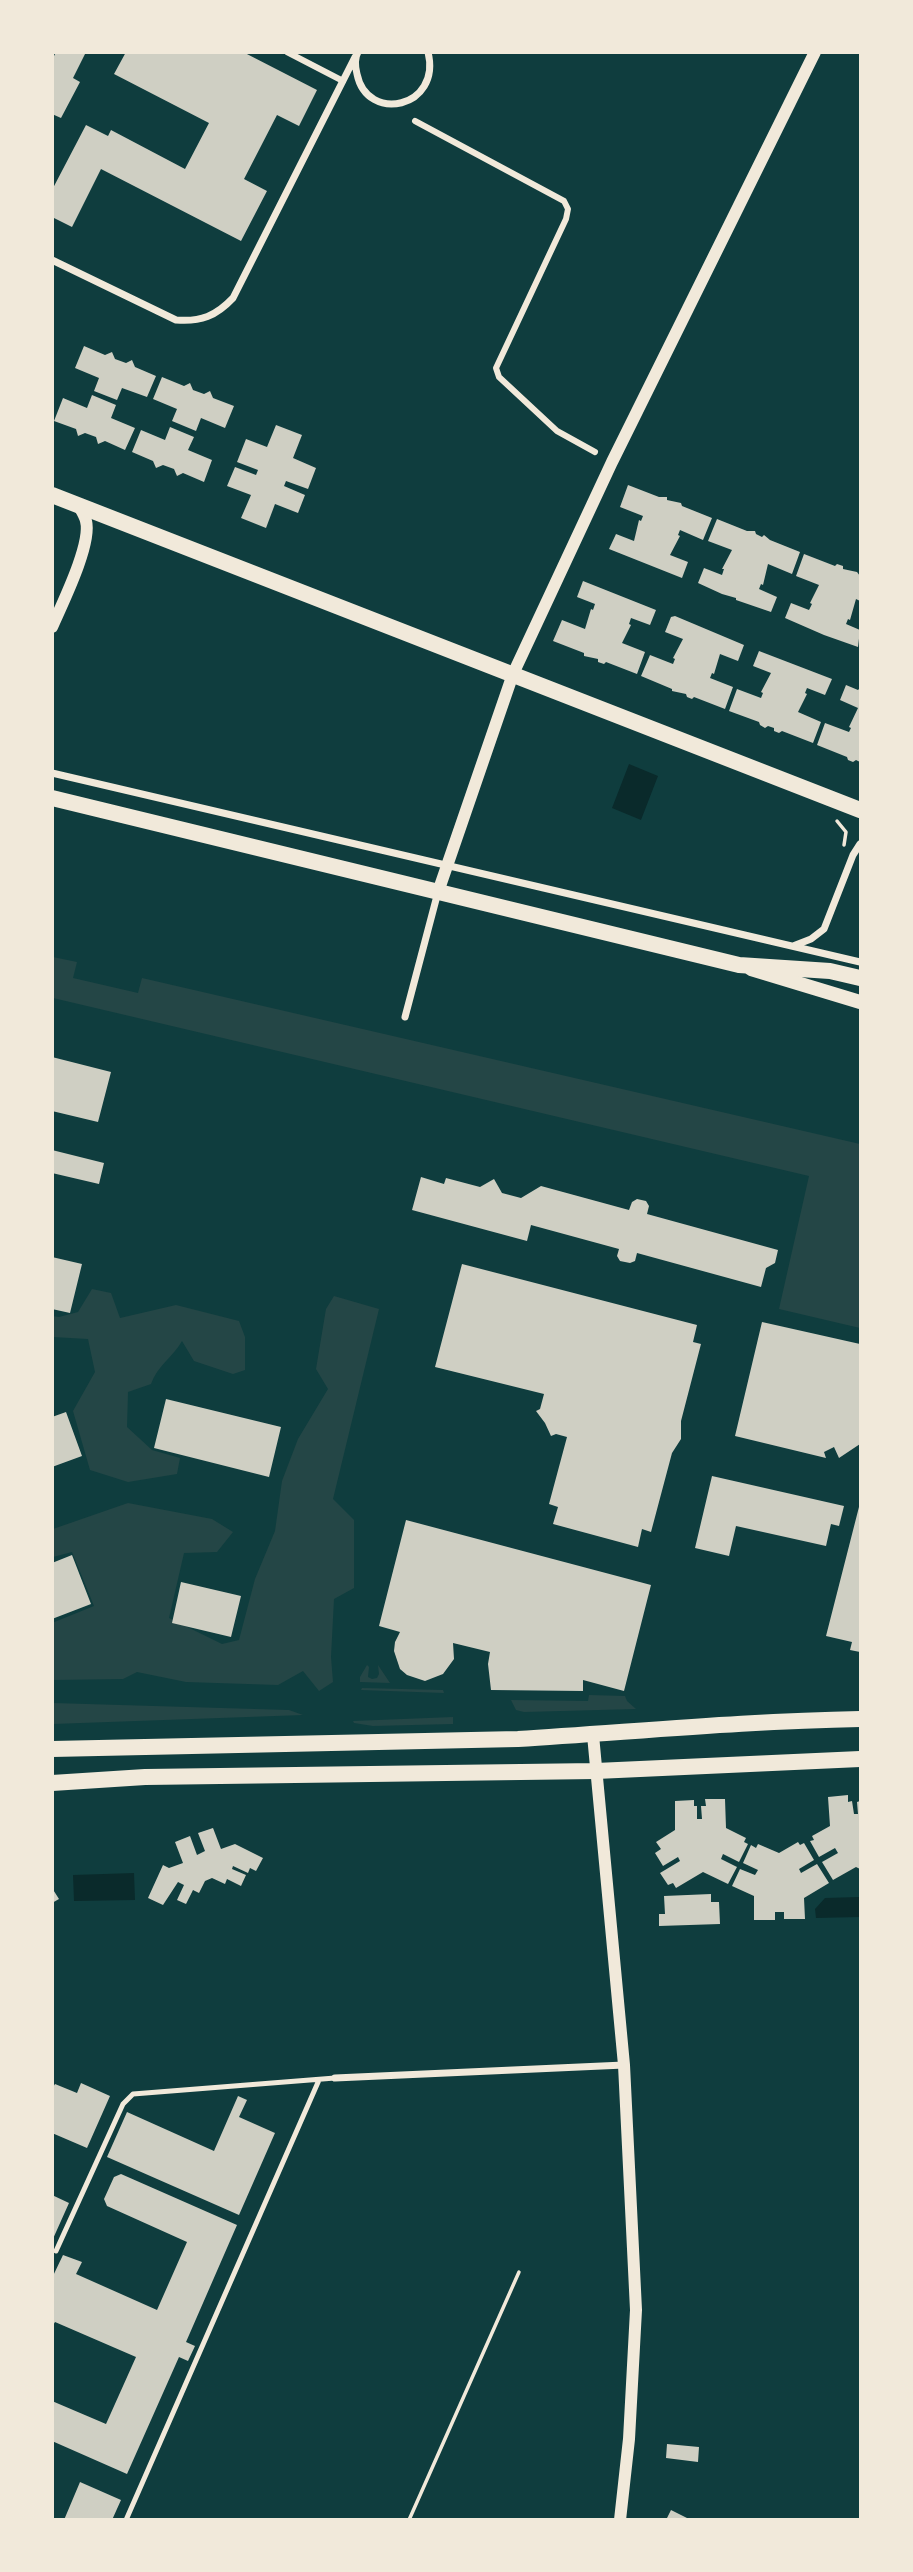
<!DOCTYPE html>
<style>
body{margin:0}
#map{position:relative;width:913px;height:2572px;overflow:hidden;background:#0f3d3e;font-family:Cabin,sans-serif}
canvas{display:block}
.frame{position:absolute;inset:0;border:54px solid #f1e9da;pointer-events:none}
</style>
<div id="map">
<canvas width="913" height="2572"></canvas>
<div class="frame"></div>
</div>
<script>
const c = document.querySelector('canvas').getContext('2d');
c.lineJoin = 'round';
function paint(path, color) { c.fillStyle = color; c.fill(path, 'evenodd'); }
function trace(path, color, width, dash) { c.strokeStyle = color; c.lineWidth = width; c.lineCap = dash ? 'butt' : 'round'; c.setLineDash(dash || []); c.stroke(path); }
paint(new Path2D(`
 M 53,957 L 77,962 L 73,978 L 138,993 L 142,978 L 860,1144 L 860,1328 L 779,1309 L 809,1176 L 53,998 Z
 M 92,1289 L 111,1293 L 120,1318 L 176,1305 L 239,1321 L 245,1337 L 245,1370 L 233,1374 L 194,1361 L 182,1341 C 173,1357 157,1366 151,1384 L 128,1392 L 127,1427 L 152,1450 L 180,1458 L 177,1474 L 128,1482 L 90,1470 L 73,1411 L 95,1372 L 88,1339 L 53,1337 L 52,1316 L 59,1317 L 78,1312 Z
 M 334,1296 L 379,1309 L 333,1499 L 354,1520 L 354,1588 L 334,1599 L 331,1657 L 333,1682 L 319,1691 L 303,1671 L 278,1685 L 186,1682 L 137,1672 L 123,1679 L 53,1680 L 52,1623 L 94,1606 L 72,1552 L 53,1557 L 53,1529 L 128,1503 L 212,1519 L 233,1532 L 217,1552 L 184,1553 L 169,1618 L 222,1644 L 239,1640 L 255,1579 L 275,1531 L 282,1481 L 298,1439 L 328,1389 L 316,1369 L 326,1309 Z
 M 367,1665 L 369,1667 L 368,1677 L 372,1679 L 377,1678 L 379,1674 L 378,1665 L 390,1683 L 360,1682 L 360,1677 Z
 M 362,1688 L 443,1690 L 444,1693 L 361,1690 Z
 M 589,1695 L 625,1696 L 627,1701 L 636,1709 L 524,1712 L 516,1710 L 511,1700 L 588,1701 Z
 M 53,1703 L 289,1710 L 303,1715 L 53,1724 Z
 M 453,1717 L 453,1724 L 373,1726 L 354,1723 L 353,1721 Z`), '#244646');
paint(new Path2D(`
 M 629,764 L 658,776 L 641,820 L 612,808 Z
 M 134,1873 L 135,1900 L 74,1901 L 73,1875 Z
 M 859,1897 L 860,1917 L 816,1918 L 815,1909 L 825,1898 Z`), '#0a2a2b');
paint(new Path2D(`
 M 56,52 L 86,52 L 73,78 L 80,82 L 61,118 L 52,114 L 52,60 Z
 M 126,52 L 243,52 L 317,90 L 299,126 L 277,115 L 244,179 L 267,191 L 241,241 L 101,169 L 72,227 L 52,217 L 52,190 L 86,125 L 108,136 L 111,130 L 185,169 L 209,123 L 114,74 Z
 M 84,346 L 105,355 L 112,352 L 115,359 L 126,363 L 132,360 L 135,367 L 156,376 L 147,397 L 122,388 L 117,400 L 94,391 L 99,378 L 75,368 Z
 M 162,377 L 184,386 L 190,383 L 193,390 L 204,394 L 210,391 L 213,398 L 234,406 L 225,428 L 201,418 L 196,431 L 172,421 L 177,409 L 153,399 Z
 M 92,395 L 116,405 L 111,418 L 135,428 L 125,450 L 105,441 L 98,444 L 96,437 L 85,433 L 78,436 L 76,429 L 54,421 L 63,398 L 87,408 Z
 M 276,425 L 302,435 L 293,458 L 316,468 L 308,489 L 286,481 L 284,486 L 305,495 L 298,513 L 275,504 L 266,528 L 241,518 L 251,495 L 227,486 L 235,467 L 256,475 L 258,470 L 237,462 L 246,439 L 267,447 Z
 M 170,427 L 194,437 L 188,450 L 212,460 L 204,482 L 183,473 L 177,476 L 174,469 L 163,465 L 156,468 L 153,461 L 132,452 L 141,430 L 165,440 Z
 M 628,485 L 659,497 L 667,497 L 667,500 L 681,503 L 682,506 L 712,518 L 703,540 L 680,530 L 678,535 L 680,536 L 670,555 L 688,562 L 682,578 L 609,549 L 616,534 L 634,541 L 639,520 L 641,521 L 643,516 L 620,507 Z
 M 717,519 L 747,531 L 755,531 L 756,534 L 762,537 L 764,535 L 770,540 L 800,552 L 792,574 L 768,564 L 763,585 L 761,584 L 759,589 L 777,597 L 771,612 L 736,600 L 736,598 L 722,594 L 698,583 L 704,568 L 722,575 L 724,569 L 722,569 L 732,550 L 708,541 Z
 M 804,554 L 835,566 L 837,564 L 843,566 L 843,569 L 857,572 L 860,576 L 860,601 L 856,599 L 850,620 L 848,619 L 846,624 L 860,630 L 858,647 L 824,635 L 785,618 L 791,603 L 809,610 L 812,604 L 810,603 L 819,585 L 796,576 Z
 M 583,581 L 656,610 L 650,625 L 631,618 L 629,624 L 631,625 L 622,643 L 645,652 L 637,674 L 606,662 L 604,664 L 598,662 L 598,659 L 584,656 L 584,653 L 553,641 L 562,620 L 585,629 L 591,609 L 593,610 L 595,604 L 577,597 Z
 M 675,616 L 744,645 L 738,661 L 720,654 L 714,674 L 712,673 L 710,678 L 733,687 L 725,709 L 694,697 L 692,699 L 687,697 L 686,694 L 672,691 L 672,689 L 641,676 L 650,655 L 673,664 L 675,659 L 673,658 L 683,639 L 665,632 L 671,617 Z
 M 759,651 L 832,679 L 825,695 L 807,688 L 805,693 L 807,694 L 798,712 L 821,722 L 813,743 L 782,731 L 779,733 L 774,731 L 774,728 L 768,726 L 765,728 L 760,725 L 759,722 L 729,711 L 737,689 L 761,698 L 763,693 L 761,692 L 771,673 L 753,666 Z
 M 846,685 L 858,690 L 860,688 L 860,762 L 856,760 L 853,762 L 848,760 L 847,757 L 817,745 L 825,723 L 849,732 L 851,728 L 849,727 L 858,708 L 840,700 Z
 M 52,1057 L 111,1072 L 98,1122 L 52,1111 Z
 M 52,1150 L 104,1163 L 99,1184 L 52,1173 Z
 M 421,1177 L 444,1184 L 446,1178 L 480,1187 L 494,1179 L 502,1193 L 521,1198 L 541,1186 L 629,1210 L 632,1202 L 637,1199 L 646,1201 L 649,1206 L 647,1214 L 778,1250 L 775,1263 L 766,1268 L 761,1287 L 637,1253 L 635,1261 L 630,1263 L 620,1261 L 617,1256 L 619,1249 L 531,1225 L 527,1241 L 412,1210 Z
 M 52,1257 L 82,1264 L 70,1313 L 52,1309 Z
 M 462,1264 L 697,1325 L 693,1342 L 701,1344 L 681,1421 L 681,1439 L 672,1453 L 651,1532 L 642,1529 L 638,1547 L 553,1524 L 558,1507 L 549,1504 L 567,1437 L 556,1434 L 551,1436 L 545,1423 L 536,1411 L 540,1409 L 544,1394 L 435,1367 Z
 M 762,1322 L 860,1344 L 860,1444 L 839,1458 L 834,1447 L 824,1452 L 826,1458 L 735,1436 Z
 M 166,1399 L 281,1427 L 269,1477 L 154,1448 Z
 M 66,1412 L 82,1456 L 52,1467 L 52,1417 Z
 M 712,1476 L 844,1506 L 839,1526 L 831,1524 L 826,1546 L 736,1526 L 729,1556 L 695,1548 Z
 M 860,1503 L 860,1652 L 850,1650 L 852,1642 L 826,1636 Z
 M 406,1520 L 651,1585 L 624,1691 L 583,1680 L 583,1691 L 491,1690 L 488,1664 L 490,1652 L 453,1643 L 454,1659 L 443,1674 L 425,1681 L 407,1675 L 400,1669 L 394,1651 L 395,1642 L 400,1632 L 379,1626 Z
 M 72,1555 L 91,1604 L 52,1619 L 52,1563 Z
 M 181,1582 L 241,1596 L 231,1637 L 172,1623 Z
 M 848,1795 L 848,1802 L 852,1801 L 854,1814 L 858,1814 L 857,1802 L 860,1801 L 860,1869 L 856,1867 L 833,1880 L 822,1862 L 838,1853 L 835,1848 L 819,1857 L 810,1841 L 814,1840 L 812,1836 L 830,1826 L 828,1797 Z
 M 705,1799 L 725,1799 L 726,1828 L 746,1838 L 744,1842 L 748,1844 L 739,1862 L 723,1854 L 721,1859 L 737,1867 L 728,1884 L 703,1872 L 676,1888 L 673,1883 L 668,1885 L 660,1873 L 680,1861 L 678,1857 L 663,1866 L 655,1853 L 661,1849 L 656,1842 L 675,1830 L 675,1801 L 694,1800 L 694,1806 L 697,1806 L 697,1819 L 702,1819 L 701,1806 L 706,1806 Z
 M 213,1828 L 221,1849 L 235,1844 L 263,1858 L 256,1871 L 250,1868 L 248,1873 L 233,1866 L 232,1869 L 246,1875 L 241,1886 L 227,1879 L 225,1884 L 212,1878 L 205,1881 L 199,1893 L 193,1890 L 186,1904 L 177,1900 L 184,1885 L 178,1882 L 163,1905 L 148,1898 L 163,1865 L 169,1868 L 183,1863 L 175,1842 L 190,1836 L 197,1855 L 205,1851 L 198,1833 Z
 M 798,1842 L 800,1845 L 804,1843 L 814,1860 L 799,1869 L 801,1873 L 817,1864 L 829,1883 L 804,1898 L 805,1919 L 784,1919 L 784,1912 L 775,1912 L 775,1920 L 754,1920 L 754,1896 L 732,1886 L 740,1869 L 755,1875 L 758,1870 L 743,1863 L 751,1845 L 756,1848 L 758,1844 L 779,1853 Z
 M 52,1888 L 59,1899 L 52,1903 Z
 M 711,1894 L 711,1902 L 719,1902 L 720,1924 L 659,1926 L 659,1914 L 665,1914 L 664,1896 Z
 M 81,2083 L 110,2096 L 87,2148 L 52,2133 L 52,2089 L 55,2084 L 77,2093 Z
 M 238,2096 L 247,2100 L 239,2117 L 275,2133 L 239,2215 L 107,2157 L 127,2112 L 214,2151 Z
 M 121,2174 L 237,2225 L 186,2342 L 195,2346 L 188,2361 L 179,2357 L 127,2474 L 52,2441 L 52,2401 L 106,2424 L 136,2357 L 55,2322 L 52,2327 L 52,2278 L 63,2255 L 82,2262 L 76,2274 L 157,2310 L 187,2242 L 107,2206 L 104,2199 L 114,2177 Z
 M 52,2195 L 69,2203 L 52,2241 Z
 M 667,2444 L 699,2447 L 698,2462 L 666,2458 Z
 M 80,2482 L 121,2500 L 112,2520 L 64,2520 Z
 M 671,2510 L 691,2520 L 666,2520 Z`), '#cfcfc3');
trace(new Path2D(`
 M 837,821 L 846,832 L 844,845
 M 409,2520 L 519,2272`), '#f1e9da', 3.5);
trace(new Path2D(`
 M 56,2251 L 123,2104 L 133,2094 L 335,2078
 M 126,2520 L 319,2080`), '#f1e9da', 5);
trace(new Path2D(`
 M 287,52 L 343,81
 M 415,121 L 564,201 L 568,209 L 566,219 L 496,368 L 499,377 L 557,431 L 595,452`), '#f1e9da', 6);
trace(new Path2D(`
 M 358,52 C 354,59 355,66 357,74 C 367,124 442,108 428,52
 M 52,260 L 176,320 C 201,322 216,316 233,298 L 355,57
 M 52,773 L 860,962
 M 793,946 L 811,939 L 824,929 L 853,855 L 860,844
 M 405,1017 L 438,892
 M 335,2078 L 624,2065`), '#f1e9da', 7);
trace(new Path2D(`
 M 52,627 C 62,604 92,544 86,521 C 85,516 81,510 79,506
 M 438,892 L 513,674 L 612,462 L 815,52
 M 593,1735 L 624,2065 L 636,2310 L 629,2439 L 620,2520`), '#f1e9da', 12);
trace(new Path2D(`
 M 751,969 L 860,1002`), '#f1e9da', 14);
trace(new Path2D(`
 M 52,495 L 860,810
 M 52,798 L 739,965 L 830,971 L 860,978
 M 52,1749 L 518,1739 C 632,1732 746,1721 860,1719
 M 52,1783 L 145,1777 L 596,1771 L 860,1759`), '#f1e9da', 16);
</script>
